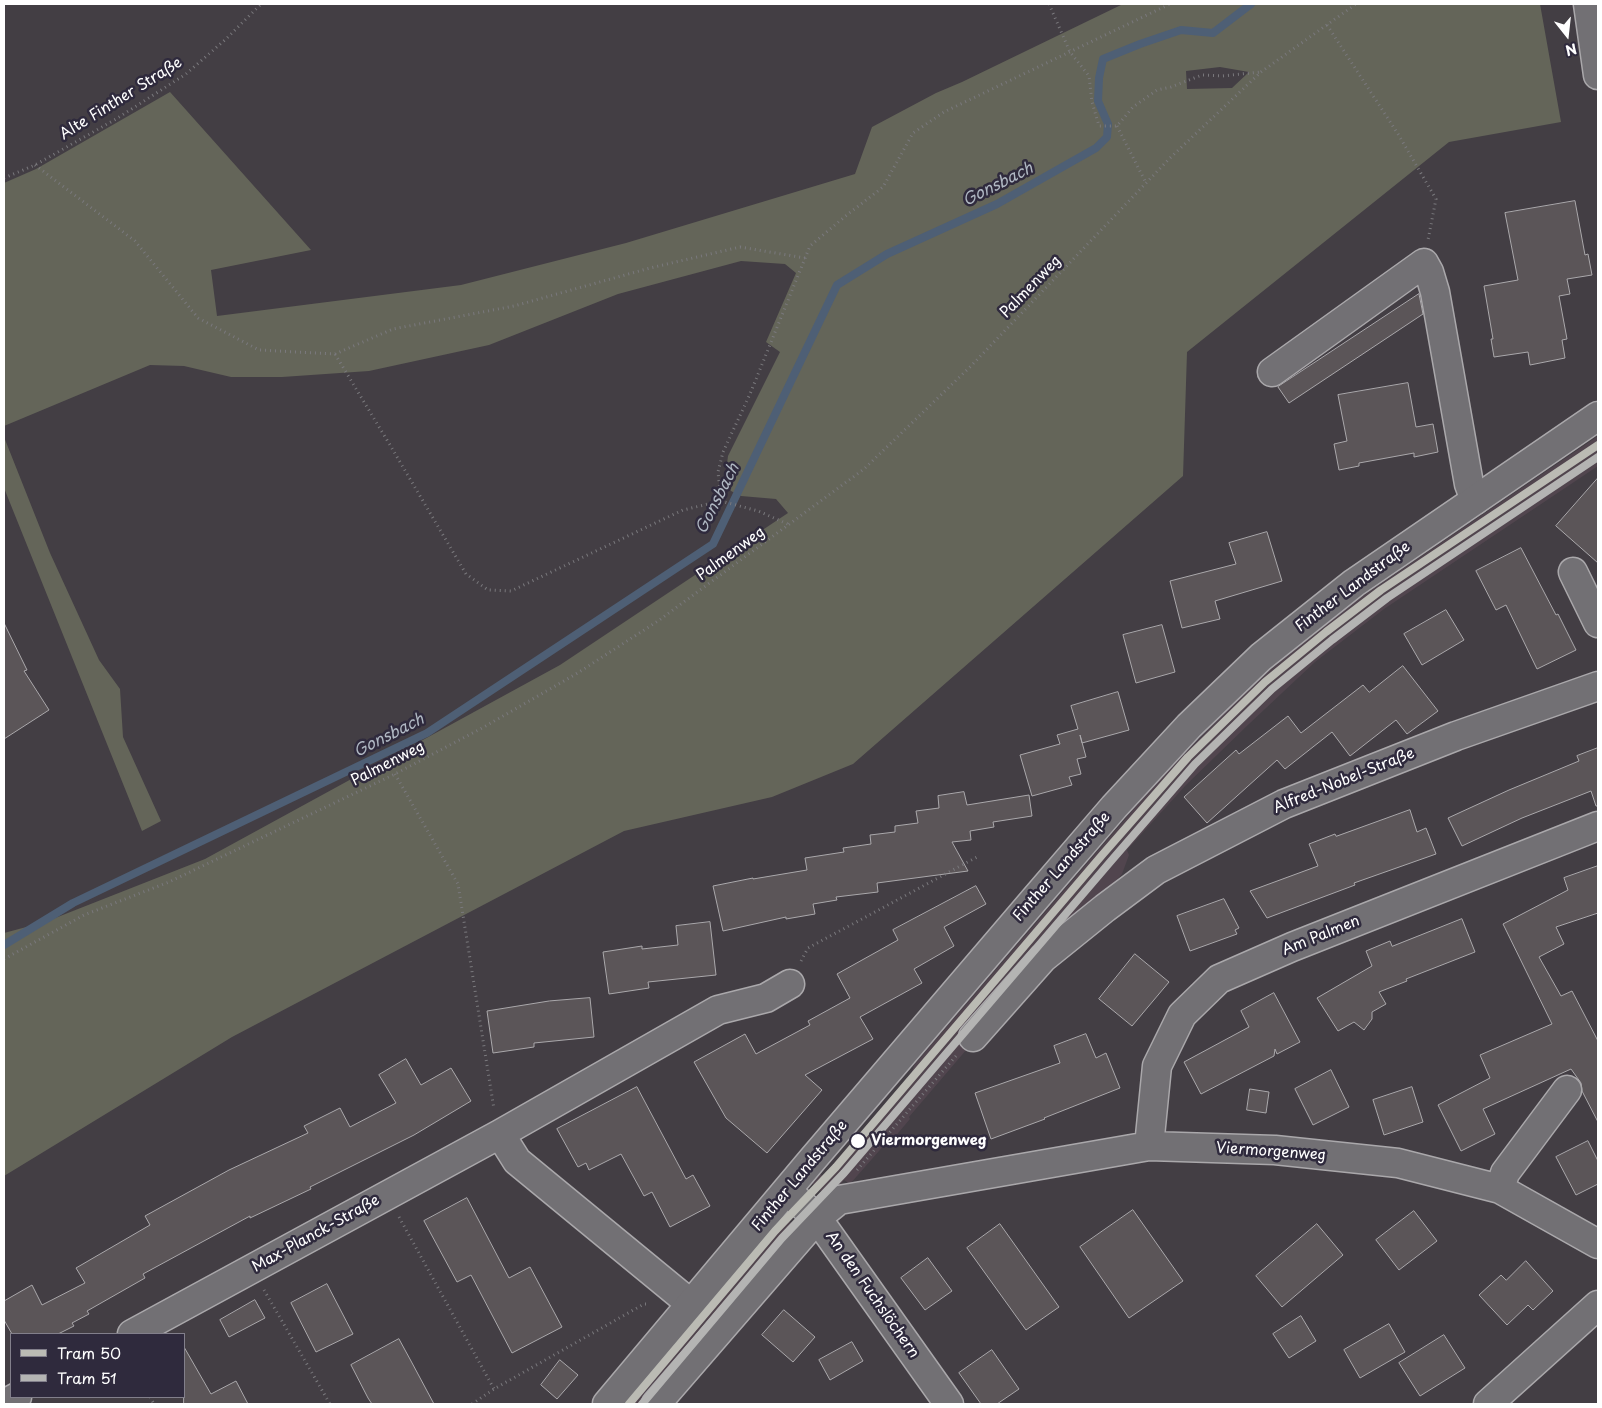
<!DOCTYPE html>
<meta charset="utf-8">
<style>
body{margin:0}
#map{position:relative;width:1602px;height:1408px;overflow:hidden;background:#433e44;font-family:"Playpen Sans",sans-serif}
canvas{display:block}
.frame{position:absolute;inset:0;border:5px solid #fff;pointer-events:none}
.legend{position:absolute;left:10px;top:1333px;width:175px;height:65px;box-sizing:border-box;background:#2f2a3d;border:1px solid #827f8b;margin:0;padding:6px 9px;list-style:none;font-size:15px;color:#fff}
.legend li{display:flex;align-items:center;gap:10px;height:25px}
.legend b{width:25px;border:1px solid #827f8b}
.north{position:absolute;left:1542px;top:10px;width:50px;height:50px;-webkit-text-stroke:4px #2f2a3d;paint-order:stroke;rotate:164deg;font-size:14px;font-weight:700;line-height:20px;text-align:center;color:#fff}
.north::after{content:'';display:block;margin:auto;width:18px;height:22px;background:#fff;clip-path:polygon(50% 0,100% 100%,50% 72%,0 100%)}
</style>
<div id="map">
<canvas width="1602" height="1408"></canvas>
<div class="frame"></div>
<ul class="legend">
<li><b style="height:6px;background:#bbbbb4"></b>Tram 50</li>
<li><b style="height:6px;background:#b4b4b3"></b>Tram 51</li>
</ul>
<div class="north">N</div>
</div>
<script>
const c = document.querySelector('canvas').getContext('2d');
c.lineJoin = 'round';
function paint(path, color) { c.fillStyle = color; c.fill(path, 'evenodd'); }
function trace(path, color, width, dash) { c.strokeStyle = color; c.lineWidth = width; c.lineCap = dash ? 'butt' : 'round'; c.setLineDash(dash || []); c.stroke(path); }
function write(font, color, halo, rows, align = 'center') {
  c.font = font + ' "Playpen Sans",sans-serif'; c.lineWidth = 5; c.setLineDash([]); c.textBaseline = 'middle'; c.strokeStyle = halo; c.fillStyle = color; for (const [text, x, y, turn = 0] of rows) {
    c.save(); c.translate(x, y); c.rotate((+turn || 0) * Math.PI / 180); c.textAlign = isNaN(turn) ? turn : align; if (halo) c.strokeText(text, 0, 0); c.fillText(text, 0, 0); c.restore();
  }
}
paint(new Path2D(`
 M 1598,436 L 1598,466 L 1384,609 L 1315,662 L 1249,724 L 1186,785 L 1127,850 L 1129,855 L 1122,874 L 973,1042 L 909,1117 L 910,1119 L 888,1145 L 886,1143 L 850,1184 L 844,1180 L 832,1194 L 822,1192 L 814,1186 L 812,1183 L 813,1179 L 817,1172 L 823,1176 L 912,1072 L 914,1065 L 1112,834 L 1159,780 L 1234,703 L 1271,669 L 1354,602 Z
 M 784,1217 L 799,1229 L 651,1404 L 620,1404 L 778,1218 Z`), '#51454e');
paint(new Path2D(`
 M 1123,4 L 1540,4 L 1561,122 L 1449,142 L 1187,352 L 1183,476 L 853,764 L 772,797 L 624,831 L 232,1037 L 4,1176 L 4,933 L 45,922 L 205,859 L 560,665 L 788,513 L 776,499 L 741,496 L 731,491 L 725,480 L 728,456 L 780,352 L 766,342 L 796,273 L 785,264 L 741,261 L 618,294 L 489,345 L 369,371 L 282,377 L 231,377 L 184,366 L 150,365 L 4,426 L 4,183 L 36,169 L 170,92 L 311,250 L 211,270 L 217,316 L 461,285 L 626,243 L 855,174 L 872,127 L 936,93 L 962,82 ZM 1220,67 L 1249,72 L 1232,88 L 1187,89 L 1186,71 Z
 M 4,437 L 50,553 L 99,660 L 120,689 L 123,737 L 161,821 L 142,831 L 4,488 Z`), '#646559');
trace(new Path2D(`
 M 4,945 L 73,903 L 427,733 L 713,544 L 837,285 L 887,254 L 997,204 L 1096,148 L 1107,137 L 1108,124 L 1098,101 L 1099,78 L 1103,59 L 1140,44 L 1181,30 L 1213,33 L 1251,4`), '#4e5f75', 8);
const building = new Path2D(`
 M 1575,201 L 1585,255 L 1588,254 L 1592,275 L 1567,279 L 1570,294 L 1559,296 L 1567,339 L 1562,340 L 1565,358 L 1530,365 L 1528,352 L 1494,357 L 1491,339 L 1493,339 L 1484,286 L 1518,280 L 1505,213 Z
 M 1419,294 L 1423,314 L 1289,403 L 1278,387 Z
 M 1408,383 L 1416,427 L 1433,424 L 1438,452 L 1414,457 L 1414,453 L 1359,463 L 1359,466 L 1339,470 L 1334,444 L 1347,441 L 1338,395 Z
 M 1598,478 L 1598,563 L 1556,526 Z
 M 1267,532 L 1282,581 L 1215,601 L 1220,619 L 1182,628 L 1170,581 L 1236,564 L 1229,543 Z
 M 1521,548 L 1556,615 L 1558,614 L 1576,650 L 1537,669 L 1506,605 L 1496,610 L 1476,571 Z
 M 1446,610 L 1464,640 L 1422,665 L 1404,634 Z
 M 4,623 L 27,670 L 24,671 L 49,710 L 4,739 Z
 M 1162,625 L 1175,672 L 1136,683 L 1123,635 Z
 M 1403,666 L 1438,711 L 1407,734 L 1396,720 L 1350,756 L 1332,732 L 1285,769 L 1277,760 L 1207,823 L 1184,797 L 1236,750 L 1239,754 L 1288,716 L 1301,733 L 1363,685 L 1369,692 Z
 M 1118,692 L 1129,730 L 1082,743 L 1080,735 L 1086,757 L 1077,759 L 1081,774 L 1069,777 L 1072,785 L 1032,796 L 1020,755 L 1060,744 L 1057,735 L 1078,729 L 1071,706 Z
 M 1598,748 L 1598,806 L 1596,806 L 1591,791 L 1522,818 L 1462,846 L 1448,818 L 1509,790 L 1579,761 L 1577,756 Z
 M 964,792 L 967,805 L 1029,795 L 1032,816 L 993,822 L 994,827 L 970,831 L 971,840 L 952,842 L 968,871 L 877,883 L 878,892 L 836,897 L 837,900 L 813,904 L 815,914 L 786,919 L 786,917 L 723,931 L 713,886 L 753,878 L 753,879 L 807,870 L 805,858 L 844,852 L 843,848 L 871,844 L 870,835 L 895,832 L 895,826 L 918,823 L 916,811 L 939,808 L 938,796 Z
 M 1410,810 L 1417,832 L 1426,828 L 1436,854 L 1354,883 L 1355,885 L 1267,918 L 1250,891 L 1318,866 L 1309,844 L 1335,834 L 1336,836 Z
 M 1598,866 L 1598,913 L 1556,927 L 1564,944 L 1539,957 L 1561,996 L 1572,991 L 1598,1041 L 1598,1122 L 1582,1091 L 1581,1083 L 1571,1069 L 1483,1109 L 1495,1134 L 1461,1151 L 1438,1105 L 1490,1078 L 1480,1055 L 1552,1024 L 1503,924 L 1568,890 L 1564,878 Z
 M 976,886 L 986,904 L 944,927 L 954,946 L 914,969 L 922,983 L 860,1017 L 873,1039 L 805,1075 L 822,1090 L 767,1153 L 726,1118 L 694,1062 L 745,1034 L 756,1054 L 810,1025 L 808,1021 L 850,998 L 837,974 L 898,940 L 893,930 Z
 M 1224,899 L 1239,928 L 1235,930 L 1237,934 L 1190,951 L 1177,916 Z
 M 1462,919 L 1475,952 L 1406,979 L 1407,981 L 1379,992 L 1386,1004 L 1372,1012 L 1372,1019 L 1364,1030 L 1354,1022 L 1338,1031 L 1317,998 L 1372,966 L 1366,951 L 1390,941 L 1392,946 Z
 M 710,922 L 716,975 L 648,982 L 649,988 L 609,994 L 603,952 L 642,946 L 642,949 L 678,945 L 676,926 Z
 M 1135,954 L 1169,982 L 1132,1026 L 1099,999 Z
 M 1274,993 L 1300,1042 L 1277,1054 L 1275,1049 L 1274,1056 L 1201,1094 L 1184,1062 L 1249,1027 L 1241,1011 Z
 M 590,998 L 594,1037 L 534,1043 L 534,1047 L 493,1053 L 487,1011 L 549,1001 Z
 M 1086,1034 L 1096,1058 L 1106,1053 L 1120,1088 L 1044,1118 L 1045,1119 L 991,1139 L 975,1093 L 1060,1063 L 1054,1046 Z
 M 406,1059 L 421,1085 L 451,1068 L 471,1101 L 414,1135 L 310,1187 L 311,1189 L 250,1218 L 250,1216 L 143,1274 L 145,1278 L 87,1311 L 89,1314 L 72,1323 L 74,1326 L 58,1334 L 12,1334 L 4,1320 L 4,1301 L 32,1285 L 42,1305 L 85,1283 L 76,1268 L 150,1225 L 145,1216 L 229,1170 L 308,1133 L 304,1126 L 340,1108 L 350,1127 L 396,1103 L 379,1075 Z
 M 1331,1070 L 1349,1107 L 1313,1125 L 1295,1089 Z
 M 637,1087 L 686,1179 L 693,1175 L 710,1206 L 670,1227 L 652,1192 L 644,1196 L 621,1154 L 589,1170 L 586,1163 L 578,1167 L 557,1129 Z
 M 1412,1087 L 1423,1122 L 1384,1135 L 1373,1100 Z
 M 1250,1089 L 1269,1092 L 1266,1113 L 1247,1110 Z
 M 1588,1141 L 1598,1161 L 1598,1184 L 1576,1195 L 1556,1157 Z
 M 467,1198 L 509,1278 L 530,1267 L 562,1327 L 512,1353 L 471,1275 L 457,1282 L 424,1221 Z
 M 1133,1210 L 1183,1281 L 1129,1318 L 1080,1247 Z
 M 1414,1211 L 1437,1241 L 1399,1270 L 1376,1240 Z
 M 1000,1224 L 1059,1307 L 1026,1330 L 967,1248 Z
 M 1317,1224 L 1343,1255 L 1282,1307 L 1256,1276 Z
 M 928,1258 L 952,1291 L 925,1310 L 901,1278 Z
 M 1526,1261 L 1553,1291 L 1533,1310 L 1528,1305 L 1507,1325 L 1479,1295 L 1501,1275 L 1506,1280 Z
 M 327,1284 L 353,1334 L 316,1352 L 291,1303 Z
 M 255,1300 L 265,1318 L 229,1337 L 220,1320 Z
 M 784,1310 L 815,1337 L 793,1362 L 762,1335 Z
 M 1301,1316 L 1316,1341 L 1289,1358 L 1273,1334 Z
 M 1389,1324 L 1405,1352 L 1360,1378 L 1344,1350 Z
 M 1444,1335 L 1465,1368 L 1420,1396 L 1399,1363 Z
 M 399,1339 L 411,1361 L 434,1404 L 372,1404 L 368,1398 L 351,1365 Z
 M 852,1342 L 863,1361 L 830,1380 L 819,1360 Z
 M 184,1347 L 211,1394 L 236,1381 L 248,1404 L 184,1404 Z
 M 992,1350 L 1019,1389 L 997,1404 L 981,1404 L 959,1373 Z
 M 560,1360 L 578,1375 L 557,1399 L 541,1385 Z`);
paint(building, '#5b5558');
trace(building, '#aaa8ab', 1);
const minor = new Path2D(`
 M 1588,4 L 1598,75
 M 1272,372 L 1424,263 L 1429,272 L 1435,292 L 1469,484 L 1475,500
 M 1573,572 L 1598,623
 M 973,1037 L 1043,958 L 1105,908 L 1156,870 L 1284,804 L 1456,736 L 1598,686
 M 500,1134 L 517,1161 L 691,1304
 M 1149,1146 L 1157,1066 L 1182,1015 L 1219,979 L 1292,947 L 1598,826
 M 1500,1189 L 1505,1173 L 1567,1090
 M 787,1191 L 817,1218 L 949,1404
 M 132,1334 L 500,1134 L 718,1010 L 766,998 L 790,984
 M 4,1404 L 17,1397
 M 656,1404 L 817,1218 L 839,1200 L 1149,1146 L 1275,1150 L 1398,1163 L 1500,1189 L 1598,1244
 M 1488,1404 L 1598,1305`);
const major = new Path2D(`
 M 607,1404 L 812,1160 L 1034,900 L 1114,807 L 1189,726 L 1261,657 L 1354,583 L 1598,416`);
trace(minor, '#aaa8ab', 31);
trace(major, '#aaa8ab', 31);
trace(new Path2D(`
 M 1049,4 L 1070,52 L 1089,76 L 1092,102 L 1099,126 L 1117,126 L 1133,107 L 1157,90 L 1171,87 L 1202,75 L 1222,76 L 1261,72
 M 1327,25 L 1398,134 L 1436,199 L 1428,240
 M 1117,126 L 1146,183
 M 35,165 L 135,241 L 198,318 L 259,350 L 335,354 L 393,329 L 514,306 L 650,268 L 740,247 L 805,258
 M 4,178 L 35,165 L 116,119 L 186,74 L 226,39 L 261,4
 M 335,354 L 390,445 L 466,574 L 488,590 L 511,591 L 683,510 L 721,501 L 758,511 L 790,525
 M 721,501 L 718,472 L 723,452 L 750,394 L 810,246 L 848,214 L 883,187 L 913,133 L 944,112 L 1170,4
 M 395,774 L 458,884 L 494,1109
 M 4,959 L 84,915 L 169,882 L 395,774 L 484,727 L 576,674 L 658,621 L 864,469 L 971,366 L 1170,158 L 1261,72 L 1356,4
 M 801,961 L 808,948 L 977,857
 M 857,1170 L 956,1056
 M 399,1217 L 494,1389
 M 264,1290 L 330,1404
 M 150,1397 L 154,1404
 M 472,1404 L 494,1389 L 644,1304 L 649,1304`), '#7a797d', 3, [1, 4]);
trace(minor, '#727074', 28);
trace(major, '#727074', 28);
trace(new Path2D(`
 M 629,1404 L 775,1231 L 836,1167 L 1103,854 L 1188,757 L 1265,682 L 1326,632 L 1381,590 L 1598,445`), '#bbbbb4', 8);
trace(new Path2D(`
 M 642,1404 L 782,1238 L 844,1173 L 1111,861 L 1195,764 L 1272,689 L 1332,640 L 1387,598 L 1598,457`), '#b4b4b3', 8);
for (const [x, y, r, color] of [
 [858,1141,8,"#fff"]
]) { const dot = new Path2D(); dot.arc(x, y, r, 0, 2 * Math.PI); c.fillStyle = color; c.fill(dot); trace(dot, '#2f2a3d', 2); }
write('15px', '#fff', '#2f2a3d', [
 ["Alte Finther Straße",121,99,-32],
 ["Palmenweg",1031,287,-46],
 ["Palmenweg",731,554,-36],
 ["Finther Landstraße",1353,587,-37],
 ["Palmenweg",388,764,-27],
 ["Alfred-Nobel-Straße",1344,781,-22],
 ["Finther Landstraße",1062,867,-49],
 ["Am Palmen",1321,936,-22],
 ["Viermorgenweg",1271,1152,4],
 ["Finther Landstraße",800,1176,-50],
 ["Max-Planck-Straße",316,1234,-29],
 ["An den Fuchslöchern",872,1295,55]
]);
write('bold 15px', '#fff', '#2f2a3d', [
 ["Viermorgenweg",871,1141]
], 'left');
write('italic 16px', '#b0b8c3', '#2f2a3d', [
 ["Gonsbach",998,185,-27],
 ["Gonsbach",718,499,-63],
 ["Gonsbach",389,736,-27]
]);
</script>
